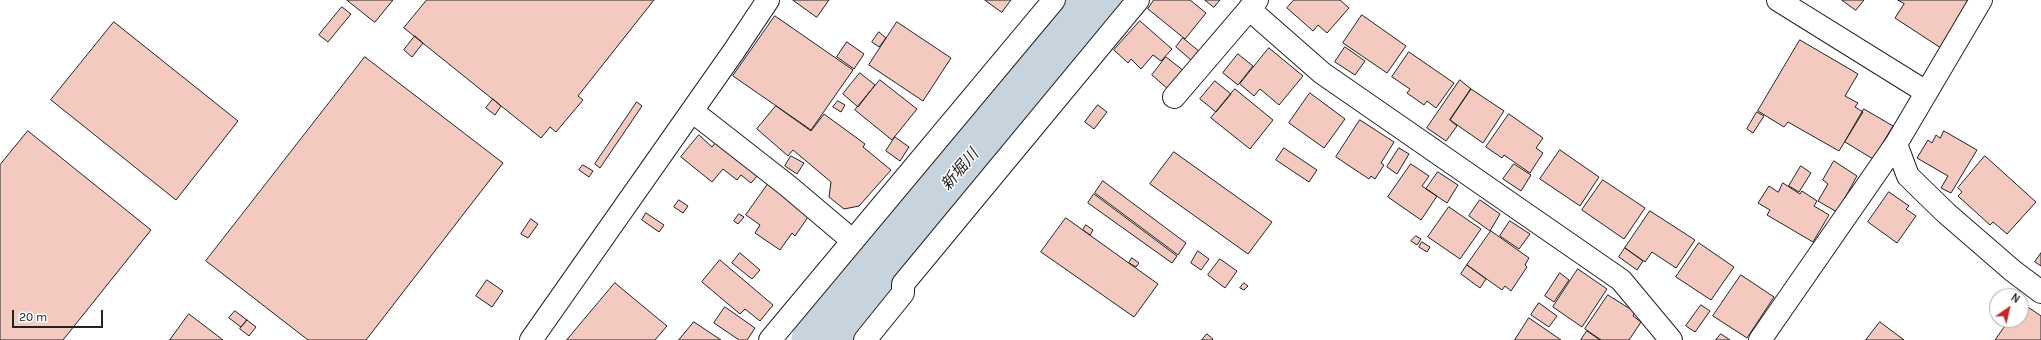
<!DOCTYPE html>
<meta charset="utf-8">
<style>
body{margin:0}
#map{position:relative;width:2041px;height:340px;overflow:hidden;background:#fff;font-family:Karla,sans-serif}
canvas{display:block}
.north{position:absolute;left:1989px;top:288px;width:40px;height:40px;box-sizing:border-box;background:#fff;border:1px solid #a7a7a7;border-radius:50%;rotate:34deg;font-size:11px;font-weight:700;line-height:16px;text-align:center;color:#222}
.north::after{content:'';display:block;margin:auto;width:14px;height:18px;background:#c62828;clip-path:polygon(50% 0,100% 100%,50% 72%,0 100%)}
.scale{position:absolute;left:12px;top:310px;width:91px;height:18px;box-sizing:border-box;border:2px solid #222;border-top:0;padding-left:5px;font-size:12px;line-height:14px;white-space:nowrap;color:#222;-webkit-text-stroke:3px #fff;paint-order:stroke}
</style>
<div id="map">
<canvas width="2041" height="340"></canvas>
<div class="north">N</div>
<div class="scale">20 m</div>
</div>
<script>
const c = document.querySelector('canvas').getContext('2d');
c.lineJoin = 'round';
function trace(path, color, width, dash) { c.strokeStyle = color; c.lineWidth = width; c.lineCap = dash ? 'butt' : 'round'; c.setLineDash(dash || []); c.stroke(path); }
function paint(path, color) { c.fillStyle = color; c.fill(path, 'evenodd'); }
function write(font, color, halo, rows, align = 'center') {
  c.font = font + ' Karla,"Noto Sans JP",sans-serif'; c.lineWidth = 3; c.setLineDash([]); c.textBaseline = 'middle'; c.strokeStyle = halo; c.fillStyle = color; for (const [text, x, y, turn = 0] of rows) {
    c.save(); c.translate(x, y); c.rotate((+turn || 0) * Math.PI / 180); c.textAlign = isNaN(turn) ? turn : align; if (halo) c.strokeText(text, 0, 0); c.fillText(text, 0, 0); c.restore();
  }
}
trace(new Path2D(`
 M 819,340 L 1101,0`), '#c7d3dd', 55);
const building = new Path2D(`
 M 347,0 L 393,0 L 375,22 Z
 M 427,0 L 654,0 L 578,96 L 583,100 L 556,132 L 550,127 L 541,138 L 404,28 Z
 M 793,0 L 829,0 L 817,17 Z
 M 985,0 L 1011,0 L 1002,12 Z
 M 1154,0 L 1190,0 L 1206,13 L 1185,39 L 1148,9 Z
 M 1205,0 L 1220,0 L 1214,7 Z
 M 1294,0 L 1340,0 L 1349,8 L 1327,33 L 1318,25 L 1313,31 L 1287,8 Z
 M 1842,0 L 1864,0 L 1856,10 Z
 M 1898,0 L 1968,0 L 1966,3 L 1975,9 L 1947,52 L 1895,18 L 1904,4 Z
 M 342,7 L 351,14 L 328,42 L 319,35 Z
 M 1362,15 L 1406,46 L 1387,73 L 1343,43 Z
 M 775,16 L 853,70 L 811,130 L 733,76 Z
 M 1140,21 L 1172,49 L 1161,61 L 1153,55 L 1141,69 L 1131,59 L 1128,63 L 1114,50 Z
 M 114,22 L 238,121 L 176,200 L 51,100 Z
 M 897,22 L 951,58 L 923,101 L 869,65 Z
 M 879,32 L 886,38 L 879,47 L 872,42 Z
 M 415,36 L 423,43 L 412,57 L 404,50 Z
 M 1183,38 L 1200,52 L 1192,61 L 1176,47 Z
 M 1800,40 L 1858,74 L 1845,96 L 1858,103 L 1855,107 L 1863,112 L 1839,151 L 1788,122 L 1784,127 L 1758,111 Z
 M 847,42 L 864,54 L 854,69 L 837,57 Z
 M 1345,47 L 1365,61 L 1355,75 L 1335,62 Z
 M 1269,48 L 1303,76 L 1279,105 L 1260,89 L 1254,96 L 1240,84 Z
 M 1409,52 L 1454,83 L 1436,108 L 1427,101 L 1424,105 L 1407,93 L 1410,89 L 1392,77 Z
 M 1238,54 L 1253,66 L 1238,85 L 1223,73 Z
 M 365,57 L 503,163 L 366,340 L 308,340 L 206,261 Z
 M 1166,57 L 1184,71 L 1169,90 L 1152,75 Z
 M 860,73 L 875,85 L 858,107 L 843,94 Z
 M 880,80 L 917,109 L 892,140 L 855,110 Z
 M 1460,80 L 1471,89 L 1450,120 L 1457,126 L 1446,141 L 1427,128 Z
 M 1215,81 L 1231,94 L 1216,112 L 1200,99 Z
 M 1235,89 L 1273,120 L 1250,149 L 1211,118 Z
 M 1471,89 L 1504,111 L 1483,143 L 1450,120 Z
 M 1310,93 L 1345,119 L 1324,148 L 1289,123 Z
 M 493,99 L 501,106 L 495,115 L 486,108 Z
 M 838,101 L 845,105 L 841,112 L 833,107 Z
 M 637,102 L 642,106 L 600,168 L 595,164 Z
 M 1098,105 L 1107,112 L 1094,129 L 1085,122 Z
 M 776,106 L 811,131 L 824,114 L 865,144 L 863,147 L 891,170 L 859,206 L 844,209 L 829,197 L 831,182 L 793,150 L 788,156 L 757,129 Z
 M 1864,109 L 1893,126 L 1873,159 L 1845,142 Z
 M 1757,112 L 1764,116 L 1753,133 L 1747,129 Z
 M 1509,114 L 1543,138 L 1536,148 L 1543,153 L 1530,173 L 1504,155 L 1502,158 L 1486,147 Z
 M 1360,120 L 1394,142 L 1381,163 L 1384,165 L 1375,179 L 1371,176 L 1369,179 L 1336,157 Z
 M 28,131 L 151,230 L 63,340 L 0,340 L 0,165 Z
 M 1944,131 L 1977,150 L 1951,193 L 1941,188 L 1948,176 L 1917,158 L 1928,140 L 1932,143 L 1936,135 L 1940,138 Z
 M 699,135 L 712,147 L 717,141 L 758,175 L 751,183 L 741,175 L 737,180 L 723,169 L 712,182 L 681,157 Z
 M 895,137 L 909,147 L 900,161 L 886,151 Z
 M 1284,148 L 1317,170 L 1309,182 L 1276,160 Z
 M 1399,148 L 1409,154 L 1397,174 L 1387,167 Z
 M 1560,150 L 1599,177 L 1580,206 L 1540,179 Z
 M 1174,152 L 1272,222 L 1248,254 L 1150,184 Z
 M 791,156 L 804,163 L 797,174 L 785,166 Z
 M 1985,156 L 2036,202 L 2007,234 L 1993,222 L 1990,225 L 1958,196 L 1962,192 L 1958,188 Z
 M 1834,161 L 1857,176 L 1837,212 L 1818,201 L 1828,184 L 1823,180 Z
 M 1411,164 L 1429,176 L 1422,186 L 1437,196 L 1421,220 L 1388,197 Z
 M 1514,164 L 1531,175 L 1521,191 L 1503,179 Z
 M 583,165 L 593,171 L 589,177 L 579,170 Z
 M 1801,166 L 1811,173 L 1799,192 L 1789,186 Z
 M 1438,172 L 1458,185 L 1447,203 L 1426,189 Z
 M 1603,180 L 1645,208 L 1624,239 L 1582,210 Z
 M 1103,181 L 1186,243 L 1178,255 L 1095,193 Z
 M 1783,183 L 1800,194 L 1802,191 L 1817,201 L 1814,206 L 1829,215 L 1813,242 L 1767,215 L 1770,210 L 1758,203 L 1769,186 L 1778,192 Z
 M 768,184 L 810,214 L 795,236 L 792,233 L 780,250 L 755,233 L 760,225 L 746,215 Z
 M 1889,192 L 1909,206 L 1906,209 L 1916,216 L 1897,243 L 1868,222 Z
 M 1094,194 L 1177,256 L 1172,263 L 1088,203 Z
 M 679,200 L 688,206 L 683,213 L 674,207 Z
 M 1480,200 L 1500,214 L 1490,231 L 1469,216 Z
 M 1449,207 L 1481,229 L 1460,259 L 1428,237 Z
 M 1650,211 L 1695,240 L 1676,268 L 1652,252 L 1645,262 L 1625,248 Z
 M 646,213 L 664,225 L 659,232 L 642,220 Z
 M 739,214 L 744,217 L 738,224 L 734,221 Z
 M 1066,218 L 1158,284 L 1134,317 L 1041,252 Z
 M 531,219 L 538,224 L 528,238 L 521,234 Z
 M 1510,221 L 1530,234 L 1519,249 L 1500,236 Z
 M 1086,225 L 1093,230 L 1090,235 L 1083,230 Z
 M 1491,231 L 1529,258 L 1525,265 L 1527,267 L 1511,291 L 1505,286 L 1502,290 L 1467,265 Z
 M 1416,236 L 1421,239 L 1417,245 L 1411,241 Z
 M 1422,242 L 1430,247 L 1427,252 L 1419,247 Z
 M 1699,243 L 1734,267 L 1711,300 L 1676,277 Z
 M 1625,248 L 1643,261 L 1637,270 L 1619,257 Z
 M 1198,251 L 1209,259 L 1201,270 L 1191,263 Z
 M 740,253 L 760,270 L 752,279 L 732,263 Z
 M 2041,253 L 2041,266 L 2035,262 Z
 M 1132,258 L 1139,263 L 1136,267 L 1129,263 Z
 M 1220,259 L 1237,271 L 1225,288 L 1208,275 Z
 M 720,260 L 773,305 L 760,321 L 745,309 L 740,314 L 702,282 Z
 M 1467,265 L 1486,279 L 1480,288 L 1461,274 Z
 M 1578,269 L 1607,289 L 1582,327 L 1553,307 Z
 M 1560,273 L 1569,280 L 1554,302 L 1545,296 Z
 M 1741,275 L 1774,297 L 1747,338 L 1713,316 Z
 M 487,280 L 503,291 L 492,307 L 476,296 Z
 M 615,283 L 667,326 L 655,340 L 567,340 Z
 M 1244,283 L 1248,286 L 1244,290 L 1240,288 Z
 M 1608,295 L 1635,312 L 1633,316 L 1641,322 L 1629,340 L 1601,340 L 1585,329 Z
 M 1539,303 L 1557,316 L 1549,327 L 1531,315 Z
 M 2022,303 L 2041,316 L 2041,340 L 1995,340 L 2009,320 L 2021,320 Z
 M 1701,305 L 1710,311 L 1695,332 L 1686,326 Z
 M 725,307 L 755,328 L 747,340 L 739,340 L 714,323 Z
 M 235,311 L 247,320 L 241,327 L 229,318 Z
 M 189,314 L 223,340 L 170,340 Z
 M 1529,318 L 1561,340 L 1515,340 Z
 M 247,320 L 256,327 L 249,336 L 240,329 Z
 M 694,322 L 721,340 L 679,340 Z
 M 1880,322 L 1904,340 L 1866,340 Z
 M 1587,331 L 1600,340 L 1581,340 Z
 M 1207,334 L 1213,339 L 1212,340 L 1202,340 Z
 M 1721,334 L 1730,340 L 1716,340 Z`);
paint(building, '#f3c9c0');
trace(building, '#222', 1);
const street = new Path2D(`
 M 1778,0 L 1926,92
 M 1249,9 L 1322,73 L 1621,280 L 1671,340
 M 1174,97 L 1257,0
 M 692,111 L 788,186 L 853,241
 M 1896,144 L 1908,176 L 1946,213 L 2013,271 L 2041,292
 M 531,340 L 734,51 L 768,0
 M 770,340 L 1054,0
 M 865,340 L 903,293 L 903,284 L 1138,0
 M 1760,340 L 1896,144 L 1981,0`);
trace(street, '#222', 24);
trace(street, '#fff', 22);
write('italic 16px', '#222', '#fff', [
 ["新堀川",960,170,-50]
]);
</script>
